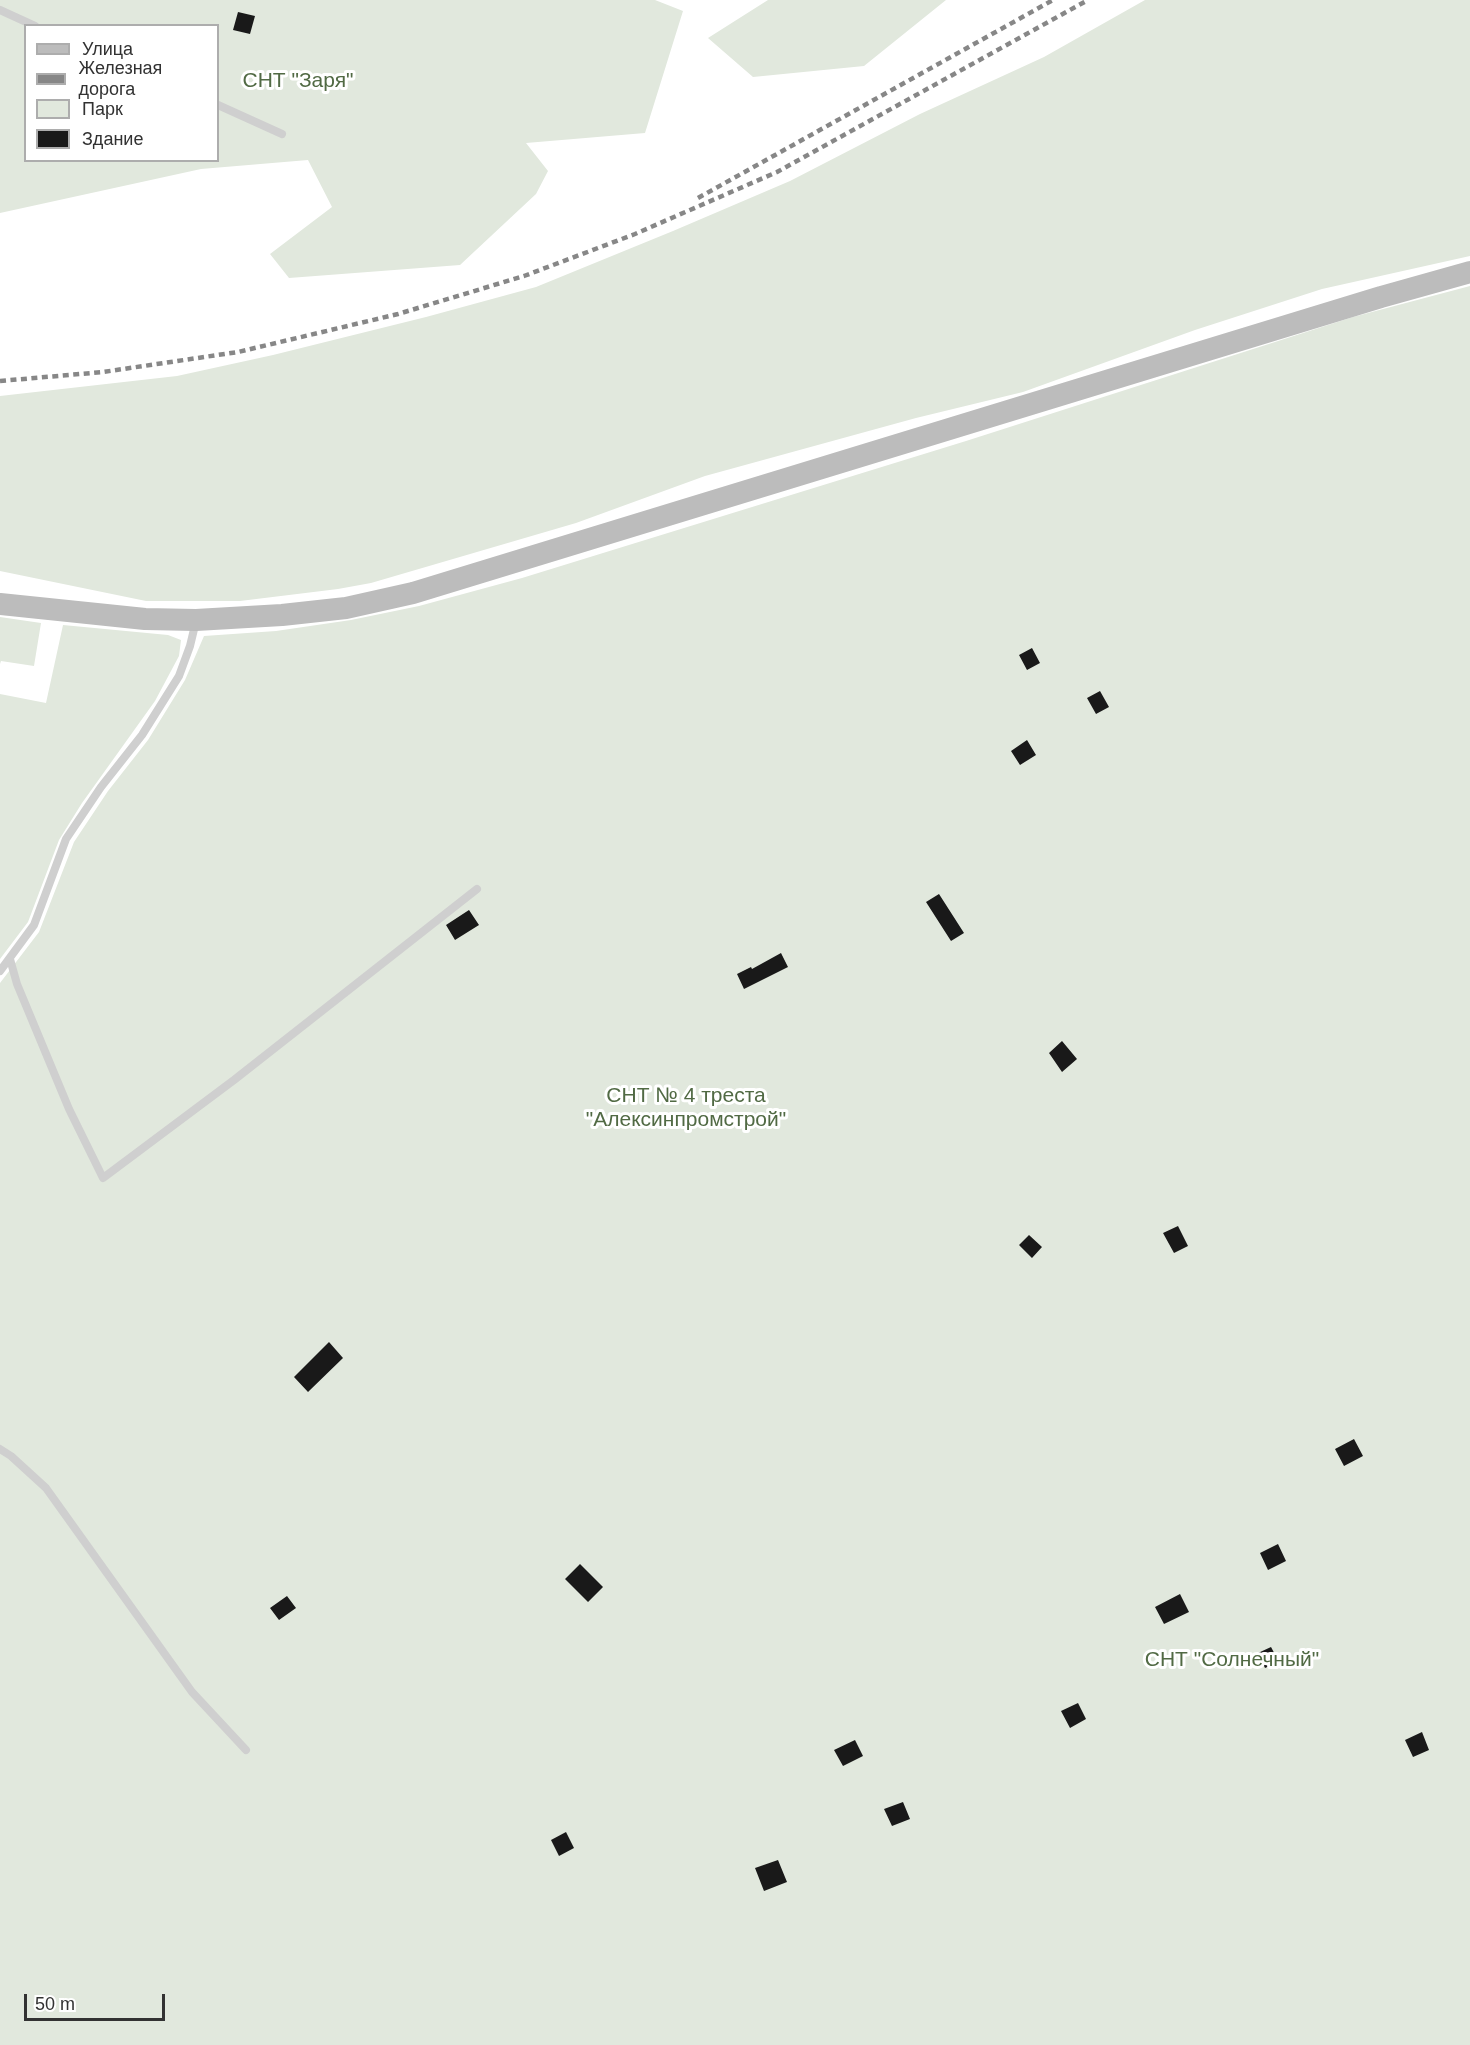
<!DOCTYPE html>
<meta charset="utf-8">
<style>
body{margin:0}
#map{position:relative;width:1470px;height:2045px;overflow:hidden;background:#fff;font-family:Arial,sans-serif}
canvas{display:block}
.legend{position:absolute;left:24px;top:24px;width:195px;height:138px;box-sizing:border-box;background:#fff;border:2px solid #adadad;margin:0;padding:8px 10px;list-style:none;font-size:18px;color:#323232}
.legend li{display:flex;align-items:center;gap:12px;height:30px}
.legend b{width:30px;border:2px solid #adadad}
.scale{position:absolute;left:24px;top:1994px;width:141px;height:27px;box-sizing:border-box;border:3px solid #323232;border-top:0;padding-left:8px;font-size:18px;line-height:21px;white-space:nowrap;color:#323232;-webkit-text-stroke:4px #fff;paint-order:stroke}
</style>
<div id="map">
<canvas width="1470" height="2045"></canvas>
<ul class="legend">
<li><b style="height:8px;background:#bcbcbc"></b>Улица</li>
<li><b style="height:8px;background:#878787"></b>Железная дорога</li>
<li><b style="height:16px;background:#e1e8dd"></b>Парк</li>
<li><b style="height:16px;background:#191919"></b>Здание</li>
</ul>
<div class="scale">50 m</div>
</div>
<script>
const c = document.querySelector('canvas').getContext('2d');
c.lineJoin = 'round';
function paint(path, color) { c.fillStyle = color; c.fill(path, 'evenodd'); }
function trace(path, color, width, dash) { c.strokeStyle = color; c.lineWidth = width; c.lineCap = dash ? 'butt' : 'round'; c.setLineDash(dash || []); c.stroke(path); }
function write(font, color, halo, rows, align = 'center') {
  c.font = font + ' Arial,sans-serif'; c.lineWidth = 6; c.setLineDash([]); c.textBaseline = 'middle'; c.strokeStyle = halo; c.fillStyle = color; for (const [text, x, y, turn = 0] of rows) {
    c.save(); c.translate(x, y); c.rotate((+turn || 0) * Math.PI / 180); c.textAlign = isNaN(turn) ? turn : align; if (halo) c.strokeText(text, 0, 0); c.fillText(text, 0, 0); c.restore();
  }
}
paint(new Path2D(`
 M 0,0 L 655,0 L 683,11 L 645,133 L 526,143 L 548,171 L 536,194 L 460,265 L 289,278 L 270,254 L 332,207 L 308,160 L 201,169 L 0,213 ZM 26,26 L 218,26 L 218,160 L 26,160 Z
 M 768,0 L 946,0 L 864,66 L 753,77 L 708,38 Z
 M 1145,0 L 1470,0 L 1470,256 L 1322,289 L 1195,330 L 1023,392 L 916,418 L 705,476 L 576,523 L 371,583 L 338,589 L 240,601 L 146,601 L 0,571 L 0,396 L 177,376 L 273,355 L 426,317 L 536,287 L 673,231 L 790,181 L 920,114 L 1044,57 Z
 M 1470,286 L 1470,2045 L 0,2045 L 0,983 L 39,932 L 74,842 L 108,791 L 148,740 L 185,680 L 204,636 L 276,631 L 351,620 L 419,606 L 522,578 L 966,441 L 1353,317 Z
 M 0,617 L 41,623 L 34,666 L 1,661 L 0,664 Z
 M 63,625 L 168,635 L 181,640 L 179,656 L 155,701 L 82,803 L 59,840 L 28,922 L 0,959 L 0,694 L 46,703 Z`), '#e1e8dd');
paint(new Path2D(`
 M 238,12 L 255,16 L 250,34 L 233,30 Z
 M 1032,648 L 1040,663 L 1027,670 L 1019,655 Z
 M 1100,691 L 1109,707 L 1096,714 L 1087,698 Z
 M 1027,740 L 1036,755 L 1020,765 L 1011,751 Z
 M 939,894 L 964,933 L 951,941 L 926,902 Z
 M 469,910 L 479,925 L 455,940 L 446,925 Z
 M 781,953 L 788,967 L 744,989 L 737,974 L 751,967 L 752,969 Z
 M 1062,1041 L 1077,1059 L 1062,1072 L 1049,1053 Z
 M 1178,1226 L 1188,1246 L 1174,1253 L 1163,1233 Z
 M 1029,1235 L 1042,1247 L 1032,1258 L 1019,1245 Z
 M 329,1342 L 343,1358 L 308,1392 L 294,1377 Z
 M 1354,1439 L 1363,1456 L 1344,1466 L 1335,1449 Z
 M 1278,1544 L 1286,1561 L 1268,1570 L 1260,1553 Z
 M 580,1564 L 603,1587 L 588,1602 L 565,1579 Z
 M 1180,1594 L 1189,1612 L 1164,1624 L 1155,1607 Z
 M 287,1596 L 296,1608 L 279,1620 L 270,1608 Z
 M 1271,1647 L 1279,1662 L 1265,1668 L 1258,1653 Z
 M 1078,1703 L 1086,1719 L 1070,1728 L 1061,1711 Z
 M 1422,1732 L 1429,1750 L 1413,1757 L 1405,1740 Z
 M 855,1740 L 863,1756 L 843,1766 L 834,1750 Z
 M 903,1802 L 910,1819 L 892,1826 L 884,1809 Z
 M 566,1832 L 574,1848 L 559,1856 L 551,1840 Z
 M 778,1860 L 787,1882 L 764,1891 L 755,1868 Z`), '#191919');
trace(new Path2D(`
 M 0,10 L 35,26
 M 218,105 L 282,134
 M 10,959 L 17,984 L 69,1109 L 103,1178 L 234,1080 L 477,889
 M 0,971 L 34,925 L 66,839 L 101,787 L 142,735 L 179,676 L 190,646 L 196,621
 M 0,1449 L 11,1456 L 46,1488 L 192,1692 L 246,1750`), '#cfcfcf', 8);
trace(new Path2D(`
 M 0,604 L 145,619 L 196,620 L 282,615 L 346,608 L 413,593 L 1381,297 L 1470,272`), '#bcbcbc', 22);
trace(new Path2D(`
 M 698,198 L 1053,0
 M 0,381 L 103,372 L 238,352 L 398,314 L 524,276 L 635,234 L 777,172 L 1088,0`), '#878787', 4.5, [6, 4.5]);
write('21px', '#516a44', '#fff', [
 ["СНТ \"Заря\"",298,81],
 ["СНТ № 4 треста",686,1096],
 ["\"Алексинпромстрой\"",686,1120],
 ["СНТ \"Солнечный\"",1232,1660]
]);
</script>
